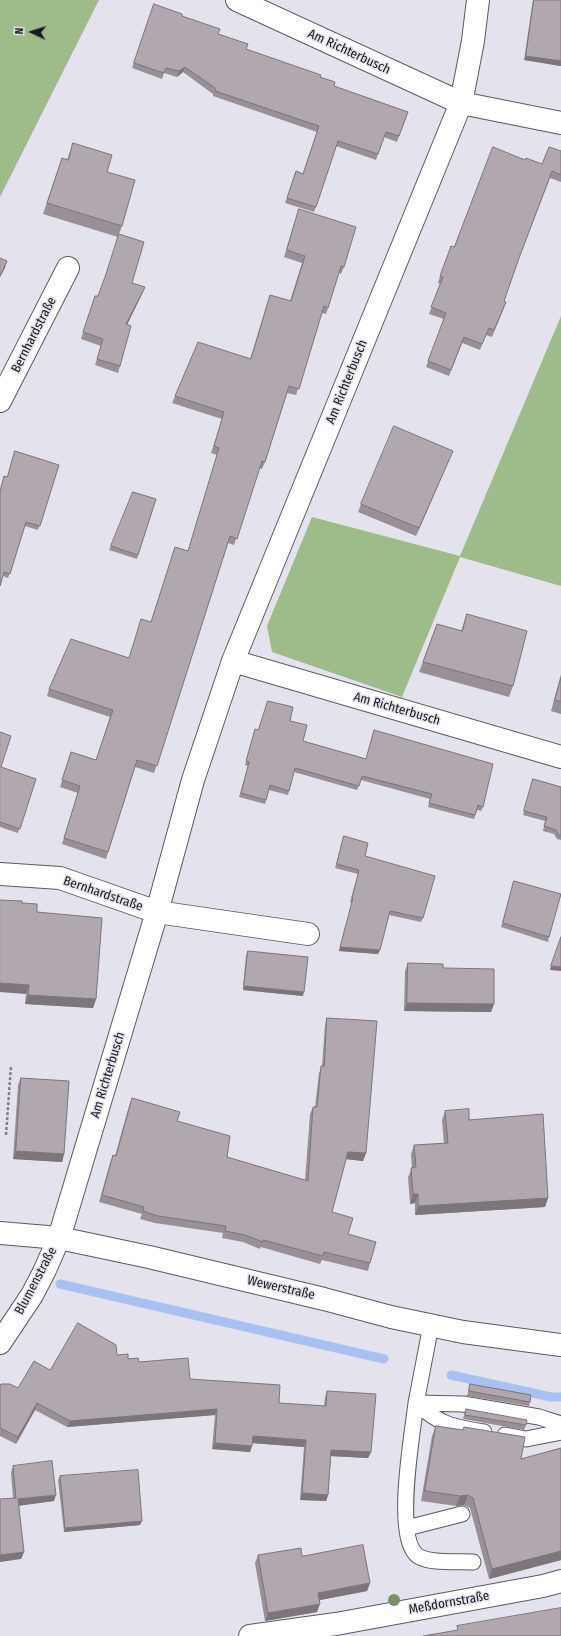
<!DOCTYPE html>
<meta charset="utf-8">
<style>
body{margin:0}
#map{position:relative;width:561px;height:1636px;overflow:hidden;background:#e3e2ed;font-family:"Fira Sans Condensed",sans-serif}
canvas{display:block}
.north{position:absolute;left:12px;top:12px;width:40px;height:40px;-webkit-text-stroke:3px #e3e2ed;paint-order:stroke;rotate:274deg;font-size:11px;font-weight:700;line-height:16px;text-align:center;color:#1a191d}
.north::after{content:'';display:block;margin:auto;width:14px;height:18px;background:#1a191d;clip-path:polygon(50% 0,100% 100%,50% 72%,0 100%)}
</style>
<div id="map">
<canvas width="561" height="1636"></canvas>
<div class="north">N</div>
</div>
<script>
const c = document.querySelector('canvas').getContext('2d');
c.lineJoin = 'round';
function paint(path, color) { c.fillStyle = color; c.fill(path, 'evenodd'); }
function trace(path, color, width, dash) { c.strokeStyle = color; c.lineWidth = width; c.lineCap = dash ? 'butt' : 'round'; c.setLineDash(dash || []); c.stroke(path); }
function write(font, color, halo, rows, align = 'center') {
  c.font = font + ' "Fira Sans Condensed",sans-serif'; c.lineWidth = 3; c.setLineDash([]); c.textBaseline = 'middle'; c.strokeStyle = halo; c.fillStyle = color; for (const [text, x, y, turn = 0] of rows) {
    c.save(); c.translate(x, y); c.rotate((+turn || 0) * Math.PI / 180); c.textAlign = isNaN(turn) ? turn : align; if (halo) c.strokeText(text, 0, 0); c.fillText(text, 0, 0); c.restore();
  }
}
paint(new Path2D(`
 M 0,0 L 99,0 L 0,197 Z
 M 561,316 L 561,586 L 460,557 L 402,697 L 272,652 L 267,626 L 312,517 L 460,556 Z`), '#9ebb8a');
trace(new Path2D(`
 M 60,1284 L 384,1359
 M 451,1375 L 551,1397 L 561,1397`), '#a8c0f2', 9);
const lane = new Path2D(`
 M 431,1325 L 416,1403 C 440,1425 453,1427 484,1432
 M 505,1435 L 526,1439 L 561,1432
 M 407,1528 L 462,1514
 M 473,1562 C 458,1561 430,1564 418,1556 C 393,1539 413,1431 416,1403 L 463,1404 L 539,1417 L 561,1424`);
const street = new Path2D(`
 M 237,0 L 461,103 L 561,123
 M 0,401 L 68,268
 M 233,661 L 561,757
 M 0,874 L 60,878 L 157,912 L 308,934
 M 0,1343 L 32,1295 L 44,1272 L 59,1238 L 157,912 L 193,780 L 233,661 L 461,103 L 473,41 L 478,0
 M 250,1636 L 336,1624 L 543,1586 L 561,1581`);
const secondary = new Path2D(`
 M 0,1233 L 59,1238 L 149,1257 L 324,1299 L 391,1317 L 463,1332 L 561,1345`);
trace(lane, '#5a5a63', 17);
trace(street, '#5a5a63', 24);
trace(secondary, '#5a5a63', 24);
trace(new Path2D(`
 M 6,1135 L 11,1066`), '#807f86', 2.5, [3, 2]);
trace(lane, '#fff', 15);
trace(street, '#fff', 22);
trace(secondary, '#fff', 22);
c.fillStyle = '#7c8e6b';
for (const [x, y] of [
 [394,1600]
]) { c.beginPath(); c.arc(x, y, 6, 0, 2 * Math.PI); c.fill(); }
paint(new Path2D(`
 M 533,0 L 561,0 L 561,66 L 524,60 Z
 M 154,4 L 182,16 L 218,34 L 246,49 L 320,77 L 334,86 L 408,112 L 397,142 L 384,137 L 376,160 L 336,146 L 314,212 L 285,203 L 296,171 L 303,174 L 317,132 L 213,96 L 213,94 L 183,72 L 177,77 L 164,73 L 162,79 L 132,68 Z
 M 73,143 L 107,172 L 122,226 L 118,237 L 43,214 L 62,158 L 67,160 Z
 M 561,151 L 561,182 L 550,178 L 518,261 L 504,301 L 504,308 L 492,337 L 486,335 L 480,350 L 462,343 L 449,376 L 426,367 L 444,319 L 429,314 L 440,284 L 438,283 L 440,276 L 454,247 L 525,160 L 542,164 Z
 M 299,209 L 344,267 L 341,274 L 339,273 L 326,314 L 322,313 L 296,395 L 287,393 L 265,462 L 262,469 L 259,468 L 234,545 L 228,543 L 154,773 L 135,767 L 106,859 L 62,844 L 78,793 L 60,787 L 71,752 L 96,760 L 110,717 L 47,696 L 49,689 L 128,658 L 151,622 L 175,547 L 188,551 L 217,455 L 211,453 L 222,419 L 172,403 L 175,396 L 250,359 L 270,295 L 290,301 L 302,263 L 284,257 Z
 M 132,283 L 145,287 L 142,294 L 127,325 L 120,366 L 118,373 L 95,365 L 101,346 L 81,339 L 93,302 L 98,296 Z
 M 453,451 L 416,536 L 358,512 L 361,504 Z
 M 59,465 L 38,530 L 25,526 L 8,578 L 3,576 L 7,477 Z
 M 156,499 L 137,559 L 109,550 L 111,546 Z
 M 467,614 L 513,686 L 509,697 L 419,672 L 437,624 L 461,631 Z
 M 561,674 L 561,714 L 551,711 Z
 M 290,721 L 303,741 L 366,759 L 374,730 L 483,807 L 481,811 L 477,810 L 474,819 L 428,807 L 430,799 L 361,780 L 357,790 L 294,772 L 288,795 L 269,790 L 265,804 L 239,797 L 248,766 L 245,765 L 255,729 L 258,730 Z
 M 0,732 L 1,767 L 36,779 L 18,833 L 0,827 Z
 M 533,779 L 561,787 L 561,840 L 557,839 L 554,834 L 543,831 L 545,821 L 523,815 Z
 M 344,836 L 365,856 L 423,918 L 421,922 L 389,915 L 378,954 L 339,951 L 352,903 L 350,902 L 358,874 L 335,868 Z
 M 514,881 L 549,937 L 548,942 L 501,927 Z
 M 22,903 L 37,912 L 96,999 L 93,1008 L 25,1004 L 26,994 Z
 M 248,951 L 303,996 L 243,990 L 246,955 Z
 M 408,963 L 443,968 L 494,1004 L 491,1012 L 404,1011 L 405,971 Z
 M 327,1018 L 366,1153 L 363,1161 L 346,1159 L 332,1212 L 370,1263 L 368,1271 L 322,1260 L 320,1264 L 261,1247 L 260,1249 L 243,1242 L 222,1238 L 223,1233 L 155,1223 L 140,1219 L 142,1214 L 99,1202 L 110,1163 L 113,1155 L 115,1156 L 129,1106 L 132,1098 L 177,1121 L 227,1157 L 305,1180 L 310,1114 L 313,1107 L 315,1107 L 319,1073 L 322,1066 L 325,1025 Z
 M 21,1078 L 64,1154 L 62,1162 L 13,1159 L 18,1085 Z
 M 445,1111 L 469,1120 L 548,1198 L 545,1207 L 415,1215 L 415,1203 L 410,1204 L 408,1177 L 412,1168 L 411,1154 L 414,1145 L 444,1144 L 442,1120 Z
 M 117,1355 L 190,1379 L 279,1403 L 324,1406 L 325,1397 L 327,1391 L 371,1452 L 368,1458 L 331,1456 L 328,1495 L 326,1501 L 300,1500 L 304,1447 L 252,1443 L 250,1452 L 212,1449 L 215,1415 L 67,1427 L 35,1410 L 16,1444 L 0,1436 L 0,1385 L 18,1388 L 50,1370 Z
 M 470,1384 L 530,1402 L 529,1406 L 467,1396 Z
 M 466,1409 L 526,1425 L 524,1430 L 463,1419 Z
 M 436,1426 L 462,1430 L 464,1427 L 521,1459 L 561,1448 L 561,1560 L 489,1579 L 470,1508 L 464,1505 L 456,1506 L 421,1501 L 432,1436 Z
 M 13,1466 L 54,1501 L 18,1506 L 24,1552 L 21,1559 L 13,1498 L 11,1473 Z
 M 60,1476 L 140,1525 L 64,1532 L 58,1480 Z
 M 258,1555 L 302,1556 L 370,1583 L 367,1591 L 320,1600 L 317,1612 L 265,1621 L 255,1563 Z`), '#989096');
paint(new Path2D(`
 M 526,56 L 561,61 L 561,66 L 524,60 Z
 M 185,67 L 183,72 L 177,77 L 179,71 Z
 M 7,261 L 5,268 L 0,277 L 0,276 Z
 M 145,287 L 142,294 L 124,331 L 126,324 Z
 M 453,451 L 450,458 L 416,536 L 419,528 Z
 M 340,947 L 380,950 L 378,954 L 339,951 Z
 M 551,966 L 561,967 L 561,971 L 550,970 Z
 M 0,983 L 29,985 L 26,994 L 0,992 Z
 M 244,986 L 304,992 L 303,996 L 243,990 Z
 M 28,995 L 96,999 L 93,1008 L 25,1004 Z
 M 407,1003 L 494,1004 L 491,1012 L 404,1011 Z
 M 16,1151 L 64,1154 L 62,1162 L 13,1159 Z
 M 348,1152 L 366,1153 L 363,1161 L 345,1159 Z
 M 413,1194 L 418,1194 L 415,1203 L 410,1204 Z
 M 548,1198 L 545,1207 L 415,1215 L 418,1206 Z
 M 37,1403 L 35,1410 L 16,1444 L 18,1437 Z
 M 217,1409 L 215,1415 L 67,1427 L 70,1421 Z
 M 253,1436 L 306,1440 L 304,1447 L 251,1443 Z
 M 215,1443 L 252,1446 L 250,1452 L 212,1449 Z
 M 331,1450 L 371,1452 L 368,1458 L 329,1456 Z
 M 302,1493 L 328,1495 L 326,1501 L 300,1500 Z
 M 56,1495 L 54,1501 L 15,1506 L 18,1499 Z
 M 468,1495 L 464,1505 L 456,1506 L 460,1496 Z
 M 142,1521 L 140,1525 L 64,1532 L 65,1528 Z
 M 561,1551 L 561,1560 L 489,1579 L 492,1569 Z
 M 24,1552 L 21,1559 L 0,1562 L 0,1555 Z
 M 370,1583 L 367,1591 L 315,1601 L 318,1593 Z
 M 320,1604 L 317,1612 L 265,1621 L 268,1613 Z`), '#7c757a');
const building = new Path2D(`
 M 534,0 L 561,0 L 561,61 L 526,56 Z
 M 154,4 L 182,14 L 182,16 L 220,29 L 218,34 L 248,44 L 246,49 L 321,75 L 320,77 L 335,82 L 334,86 L 408,112 L 399,136 L 386,132 L 378,154 L 338,141 L 316,207 L 287,198 L 296,171 L 303,174 L 319,126 L 215,91 L 215,88 L 185,67 L 179,71 L 166,68 L 164,73 L 134,63 Z
 M 73,143 L 112,155 L 107,172 L 135,180 L 122,226 L 47,203 L 62,158 L 68,160 Z
 M 493,147 L 525,160 L 526,158 L 542,164 L 549,147 L 561,151 L 561,175 L 552,171 L 519,258 L 504,301 L 506,302 L 494,330 L 489,328 L 482,344 L 464,337 L 451,370 L 428,361 L 446,313 L 431,307 L 443,277 L 440,276 L 451,246 L 454,247 Z
 M 299,209 L 356,227 L 344,267 L 341,266 L 328,308 L 324,306 L 299,389 L 289,386 L 265,462 L 262,461 L 237,539 L 230,536 L 157,766 L 137,760 L 108,852 L 64,838 L 80,786 L 62,780 L 71,752 L 96,760 L 113,710 L 49,689 L 71,639 L 129,658 L 141,619 L 151,622 L 175,547 L 188,551 L 219,448 L 214,446 L 224,412 L 175,396 L 198,342 L 251,359 L 270,295 L 291,301 L 305,256 L 287,250 Z
 M 119,234 L 144,242 L 132,283 L 145,287 L 126,324 L 131,326 L 120,366 L 97,359 L 103,339 L 83,332 L 95,296 L 98,296 L 106,274 Z
 M 0,258 L 7,261 L 0,276 Z
 M 394,426 L 453,451 L 419,528 L 361,504 Z
 M 15,451 L 59,465 L 40,526 L 26,522 L 10,574 L 4,572 L 0,586 L 0,491 L 4,476 L 7,477 Z
 M 133,492 L 156,499 L 138,555 L 111,546 Z
 M 467,614 L 527,631 L 513,686 L 423,662 L 437,624 L 462,631 Z
 M 561,678 L 561,702 L 555,700 Z
 M 268,701 L 293,707 L 290,721 L 307,725 L 303,741 L 366,759 L 374,730 L 493,764 L 483,807 L 478,805 L 475,815 L 429,803 L 432,794 L 362,776 L 359,786 L 295,768 L 289,791 L 270,785 L 266,800 L 241,793 L 249,762 L 246,761 L 255,729 L 258,730 Z
 M 0,732 L 11,736 L 1,767 L 36,779 L 20,829 L 0,822 Z
 M 533,779 L 561,787 L 561,836 L 559,835 L 556,830 L 544,826 L 547,817 L 524,811 Z
 M 344,836 L 368,843 L 365,856 L 435,876 L 423,918 L 390,911 L 380,950 L 340,947 L 353,898 L 352,898 L 359,870 L 337,864 Z
 M 514,881 L 561,894 L 549,937 L 503,923 Z
 M 0,900 L 22,901 L 22,903 L 37,904 L 37,912 L 102,918 L 96,999 L 28,995 L 29,985 L 0,983 Z
 M 561,937 L 561,967 L 551,966 Z
 M 248,951 L 308,957 L 304,992 L 244,986 Z
 M 408,963 L 443,964 L 443,968 L 494,969 L 494,1004 L 407,1003 Z
 M 327,1018 L 377,1021 L 366,1153 L 348,1152 L 332,1212 L 353,1218 L 348,1234 L 376,1242 L 370,1263 L 324,1252 L 323,1256 L 263,1240 L 263,1242 L 245,1235 L 225,1231 L 226,1226 L 158,1216 L 143,1211 L 144,1207 L 102,1195 L 113,1155 L 116,1156 L 132,1098 L 180,1112 L 177,1121 L 230,1136 L 227,1157 L 308,1181 L 313,1107 L 317,1107 L 321,1066 L 324,1066 Z
 M 21,1078 L 69,1081 L 64,1154 L 16,1151 Z
 M 469,1109 L 469,1120 L 543,1114 L 548,1198 L 418,1206 L 418,1194 L 413,1194 L 411,1168 L 416,1167 L 414,1145 L 448,1143 L 445,1111 Z
 M 78,1323 L 116,1345 L 117,1355 L 128,1354 L 128,1359 L 138,1358 L 139,1362 L 188,1358 L 190,1379 L 280,1385 L 279,1403 L 326,1406 L 327,1391 L 376,1394 L 371,1452 L 331,1450 L 328,1495 L 302,1493 L 306,1440 L 253,1436 L 252,1446 L 215,1443 L 217,1409 L 70,1421 L 37,1403 L 18,1437 L 0,1428 L 0,1385 L 1,1384 L 10,1384 L 18,1388 L 34,1361 L 50,1370 Z
 M 470,1384 L 531,1395 L 530,1402 L 469,1391 Z
 M 466,1409 L 527,1420 L 526,1425 L 465,1415 Z
 M 436,1426 L 463,1430 L 464,1427 L 525,1437 L 521,1459 L 561,1448 L 561,1551 L 492,1569 L 473,1498 L 468,1495 L 460,1496 L 425,1491 Z
 M 52,1461 L 56,1495 L 18,1499 L 24,1552 L 0,1555 L 0,1499 L 16,1498 L 13,1466 Z
 M 138,1470 L 142,1521 L 65,1528 L 60,1476 Z
 M 363,1545 L 370,1583 L 318,1593 L 320,1604 L 268,1613 L 258,1555 L 301,1548 L 302,1556 Z
 M 561,1608 L 561,1636 L 423,1636 L 458,1630 L 457,1626 Z`);
paint(building, '#b1a7af');
trace(building, '#7c757a', 1);
write('13px', '#1a191d', '#e3e2ed', [
 ["Am Richterbusch",349,52,25],
 ["Bernhardstraße",34,335,-63],
 ["Am Richterbusch",347,382,-68],
 ["Am Richterbusch",397,709,16],
 ["Bernhardstraße",103,894,19],
 ["Am Richterbusch",108,1075,-73],
 ["Blumenstraße",36,1281,-62],
 ["Wewerstraße",281,1288,13],
 ["Meßdornstraße",449,1603,-10]
]);
</script>
